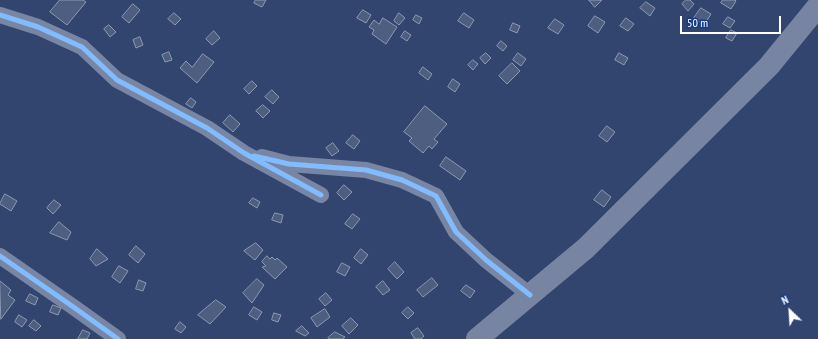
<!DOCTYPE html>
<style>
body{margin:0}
#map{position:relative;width:818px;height:339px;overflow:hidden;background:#31456f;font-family:"PT Sans Narrow",sans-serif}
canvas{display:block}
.north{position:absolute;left:770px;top:291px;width:40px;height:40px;-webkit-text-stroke:3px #183d88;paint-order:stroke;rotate:335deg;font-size:11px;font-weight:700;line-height:16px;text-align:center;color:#fff}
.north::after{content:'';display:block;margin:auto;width:14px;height:18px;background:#fff;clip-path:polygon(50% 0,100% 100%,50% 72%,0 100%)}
.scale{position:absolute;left:680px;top:16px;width:101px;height:18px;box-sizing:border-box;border:2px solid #fff;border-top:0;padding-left:5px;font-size:12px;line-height:14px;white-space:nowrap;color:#fff;-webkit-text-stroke:3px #183d88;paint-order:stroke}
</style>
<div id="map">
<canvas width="818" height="339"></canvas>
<div class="north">N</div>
<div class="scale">50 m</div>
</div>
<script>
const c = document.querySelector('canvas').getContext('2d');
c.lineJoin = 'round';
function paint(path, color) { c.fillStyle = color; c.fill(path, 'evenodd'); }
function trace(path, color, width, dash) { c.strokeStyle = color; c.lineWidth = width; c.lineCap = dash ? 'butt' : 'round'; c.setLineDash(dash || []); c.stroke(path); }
const building = new Path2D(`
 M 60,0 L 83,0 L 86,2 L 67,25 L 50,12 Z
 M 256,0 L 266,0 L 262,7 L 254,3 Z
 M 589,0 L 602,0 L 595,7 Z
 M 686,0 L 690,0 L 694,4 L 688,11 L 682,4 Z
 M 723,0 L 735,0 L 736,1 L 731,9 L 721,3 Z
 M 646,2 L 655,8 L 650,16 L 640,8 Z
 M 133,4 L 140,10 L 129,23 L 122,17 Z
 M 701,8 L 711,14 L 704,25 L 694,18 Z
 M 363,10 L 371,15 L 366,23 L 357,18 Z
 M 174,13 L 181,19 L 175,25 L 168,19 Z
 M 399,13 L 405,18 L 399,25 L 394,21 Z
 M 464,13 L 474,20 L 469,28 L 458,21 Z
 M 416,15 L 422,18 L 419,24 L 413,20 Z
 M 595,16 L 605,22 L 598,33 L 588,26 Z
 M 728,17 L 735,21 L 730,28 L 723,24 Z
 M 383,18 L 397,27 L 386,44 L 372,34 L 374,30 L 369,27 L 374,20 L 379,24 Z
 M 626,18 L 634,24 L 628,31 L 620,26 Z
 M 555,19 L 564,25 L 558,34 L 548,28 Z
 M 513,23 L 520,26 L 517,33 L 510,30 Z
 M 109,25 L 116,32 L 110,37 L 104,29 Z
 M 731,30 L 737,33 L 732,41 L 726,38 Z
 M 214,31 L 220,38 L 212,45 L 206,39 Z
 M 405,31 L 411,35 L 407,41 L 401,37 Z
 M 140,37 L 143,45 L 136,48 L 133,40 Z
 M 501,41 L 507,46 L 503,51 L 497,46 Z
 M 169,52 L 172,60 L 165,62 L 162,55 Z
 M 486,53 L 491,58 L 485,64 L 480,58 Z
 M 518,53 L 526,59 L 521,66 L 513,60 Z
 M 619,53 L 628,58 L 624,65 L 615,60 Z
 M 203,54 L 214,62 L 197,83 L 180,68 L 186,61 L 192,67 Z
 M 473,60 L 478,64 L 473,70 L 468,65 Z
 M 512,63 L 520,71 L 507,84 L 499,76 Z
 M 423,67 L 432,74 L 428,80 L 419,73 Z
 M 453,79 L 460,84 L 455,92 L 448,87 Z
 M 252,81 L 257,86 L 249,94 L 244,89 Z
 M 272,90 L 279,97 L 273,104 L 265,97 Z
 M 191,98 L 196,102 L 192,108 L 186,104 Z
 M 263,105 L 270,111 L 263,118 L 256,111 Z
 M 425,106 L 447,124 L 434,139 L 438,142 L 432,149 L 429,146 L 423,153 L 409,141 L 412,138 L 404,132 Z
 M 230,115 L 240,124 L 233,132 L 223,123 Z
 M 607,126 L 615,132 L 607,142 L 599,136 Z
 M 353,135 L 360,141 L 354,149 L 346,143 Z
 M 333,143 L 339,151 L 332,156 L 326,148 Z
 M 446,157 L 466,171 L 460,180 L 440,166 Z
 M 344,185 L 352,192 L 344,200 L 337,193 Z
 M 602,190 L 611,197 L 604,207 L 594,200 Z
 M 5,194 L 17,201 L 11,211 L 0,204 Z
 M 253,198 L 260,202 L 257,208 L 249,203 Z
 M 54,200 L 61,205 L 53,214 L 47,208 Z
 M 275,213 L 283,215 L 281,223 L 272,220 Z
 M 353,214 L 360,219 L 352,229 L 345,224 Z
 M 59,222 L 71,232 L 67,240 L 50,233 Z
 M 256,243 L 263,250 L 255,260 L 244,251 Z
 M 136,246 L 145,254 L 138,263 L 129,255 Z
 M 97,249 L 108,259 L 96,266 L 90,259 Z
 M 361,249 L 368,255 L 361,264 L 354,258 Z
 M 267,256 L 270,259 L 272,257 L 275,260 L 277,258 L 287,267 L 275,279 L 262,267 L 266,266 L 262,262 Z
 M 395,262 L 404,272 L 397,279 L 388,269 Z
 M 342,263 L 350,267 L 345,276 L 337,272 Z
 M 119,266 L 128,271 L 120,283 L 112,277 Z
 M 432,278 L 438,285 L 423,297 L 417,290 Z
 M 257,279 L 264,285 L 252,303 L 243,293 Z
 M 139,280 L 146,283 L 143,291 L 136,289 Z
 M 0,281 L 11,290 L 8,295 L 15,300 L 1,319 Z
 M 383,281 L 390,290 L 383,295 L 376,287 Z
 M 466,285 L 475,291 L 470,298 L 461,291 Z
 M 326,293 L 332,300 L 325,306 L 319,299 Z
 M 30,294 L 38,298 L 35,305 L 26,301 Z
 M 216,300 L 226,307 L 210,324 L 198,315 Z
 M 53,305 L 61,308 L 58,315 L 50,312 Z
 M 254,307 L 262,312 L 257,320 L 249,315 Z
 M 408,307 L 414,313 L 408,319 L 402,313 Z
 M 325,309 L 330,317 L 317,327 L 311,318 Z
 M 274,313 L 281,315 L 278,322 L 272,320 Z
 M 19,315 L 27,320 L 22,327 L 15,322 Z
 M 351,318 L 358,325 L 349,334 L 342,326 Z
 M 34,320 L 41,326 L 36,331 L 29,326 Z
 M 180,322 L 186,327 L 181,333 L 175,329 Z
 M 302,326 L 309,333 L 305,336 L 296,331 Z
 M 418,328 L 424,336 L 421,339 L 415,339 L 411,333 Z
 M 83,330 L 90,333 L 87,339 L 78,339 Z
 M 335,332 L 345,337 L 343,339 L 329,339 L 328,338 Z`);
paint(building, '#4e5e80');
trace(building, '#8c99b2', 1);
trace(new Path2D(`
 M 0,15 L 38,27 L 82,47 L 117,80 L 207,128 L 244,153 L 321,195
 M 262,157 L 289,164 L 366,170 L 402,180 L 436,196 L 456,232 L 486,260 L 530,295
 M 0,256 L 72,306 L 118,339`), '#7886a4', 16);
trace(new Path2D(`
 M 477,339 L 586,248 L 769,66 L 818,6`), '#7785a2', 22);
trace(new Path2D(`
 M 0,15 L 38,27 L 82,47 L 117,80 L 207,128 L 244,153 L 321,195
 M 254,156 L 289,164 L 366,170 L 402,180 L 436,196 L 456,232 L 486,260 L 530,295
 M 0,256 L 72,306 L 118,339`), '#80bcff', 5);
</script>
